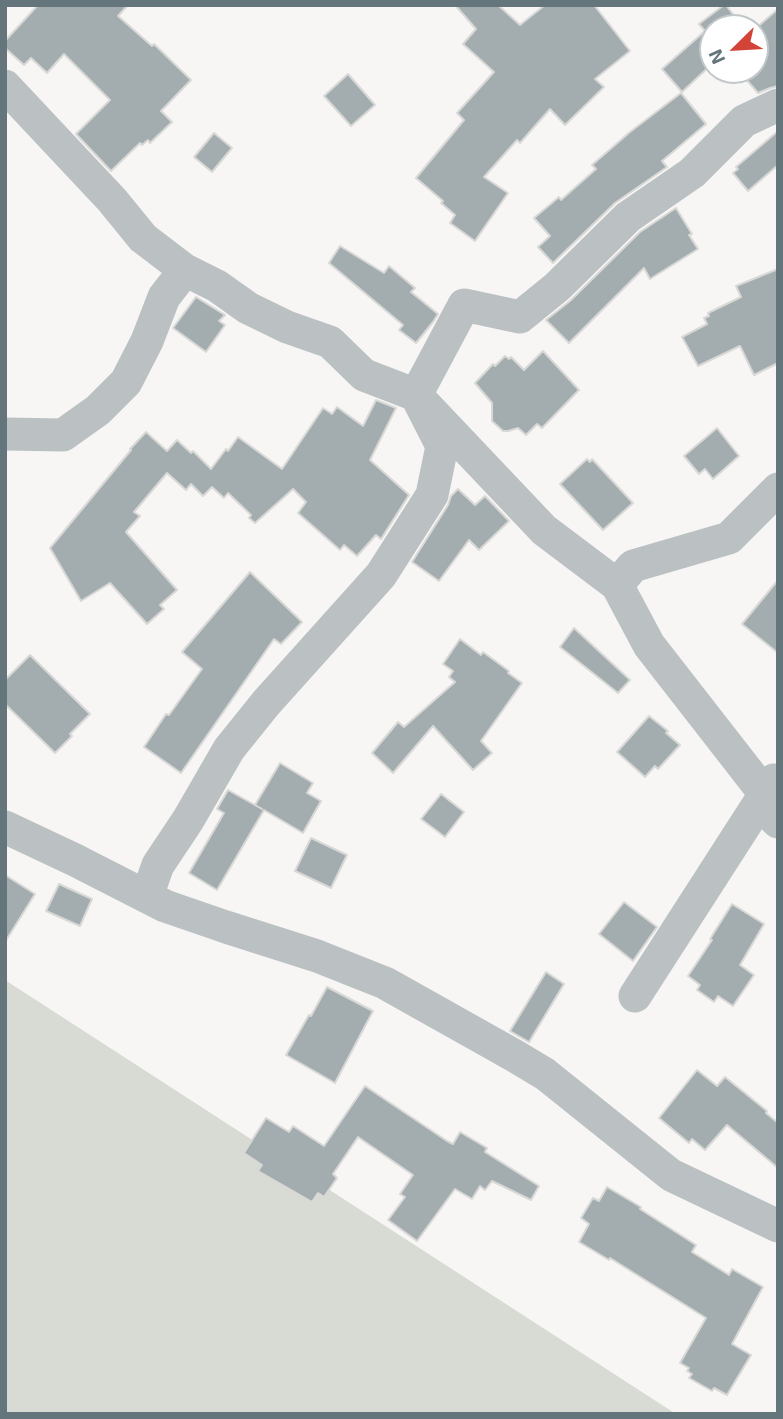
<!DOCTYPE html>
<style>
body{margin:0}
#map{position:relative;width:783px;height:1419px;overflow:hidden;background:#f7f6f4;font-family:"Exo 2",sans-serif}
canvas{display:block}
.frame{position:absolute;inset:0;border:7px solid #64767c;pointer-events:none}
.north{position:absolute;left:699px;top:14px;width:70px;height:70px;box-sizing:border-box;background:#fff;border:2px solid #c1c8cb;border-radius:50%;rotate:246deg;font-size:19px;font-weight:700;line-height:28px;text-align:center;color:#64767c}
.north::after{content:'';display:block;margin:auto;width:24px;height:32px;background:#d34337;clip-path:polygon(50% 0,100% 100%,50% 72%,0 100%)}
</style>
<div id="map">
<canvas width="783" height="1419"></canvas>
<div class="frame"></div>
<div class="north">N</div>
</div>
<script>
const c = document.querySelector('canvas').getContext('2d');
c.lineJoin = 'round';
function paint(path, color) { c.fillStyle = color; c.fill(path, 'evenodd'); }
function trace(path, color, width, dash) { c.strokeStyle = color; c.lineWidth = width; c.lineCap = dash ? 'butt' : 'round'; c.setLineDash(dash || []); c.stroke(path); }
paint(new Path2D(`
 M 5,980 L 676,1414 L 5,1414 Z`), '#d7dbd4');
const building = new Path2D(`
 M 38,5 L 128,5 L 118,16 L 152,46 L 154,44 L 191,80 L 161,111 L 172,122 L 150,143 L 148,140 L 142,145 L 140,143 L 111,171 L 76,134 L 110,100 L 64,54 L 47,73 L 31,58 L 24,65 L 5,48 L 5,41 Z
 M 455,5 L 498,5 L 520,25 L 545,5 L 594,5 L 630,51 L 595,79 L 604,87 L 565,125 L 550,109 L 520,143 L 517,140 L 484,177 L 508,193 L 475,241 L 450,223 L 455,215 L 441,203 L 443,201 L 416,178 L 464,120 L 457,113 L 494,72 L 463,44 L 476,29 Z
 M 724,5 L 726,5 L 743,28 L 713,28 L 713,63 L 682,92 L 662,69 L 705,31 L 699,24 Z
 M 778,9 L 778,86 L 770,88 L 758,93 L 738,70 L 755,70 L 755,29 Z
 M 348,74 L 375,105 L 351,126 L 324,96 Z
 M 681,93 L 706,124 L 662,161 L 667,167 L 615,203 L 553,263 L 538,247 L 550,236 L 534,218 L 559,197 L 561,200 L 596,169 L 592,165 L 630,132 Z
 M 778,131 L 778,165 L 748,191 L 733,173 L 738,169 L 736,167 Z
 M 214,133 L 232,148 L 212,172 L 194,157 Z
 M 676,208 L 692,234 L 689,235 L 698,249 L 650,279 L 644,268 L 569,343 L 546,320 L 570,301 L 640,232 Z
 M 340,246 L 384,273 L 389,266 L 415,288 L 411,292 L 438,314 L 433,322 L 416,343 L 399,330 L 403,325 L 329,263 Z
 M 778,269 L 778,363 L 754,375 L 740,346 L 698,366 L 682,337 L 707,324 L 704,318 L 709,316 L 708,313 L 741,297 L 736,286 Z
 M 196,297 L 225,315 L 219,321 L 225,325 L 206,352 L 173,328 Z
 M 543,351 L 579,390 L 542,428 L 537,424 L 526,435 L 518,428 L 508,431 L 503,431 L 492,421 L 492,403 L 475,383 L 493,364 L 495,366 L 505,356 L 509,359 L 511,357 L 524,370 Z
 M 376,400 L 396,408 L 370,460 L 409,495 L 381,539 L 376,535 L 357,556 L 344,545 L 340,550 L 298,513 L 306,502 L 293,489 L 255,523 L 249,518 L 251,515 L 228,493 L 224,498 L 212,487 L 203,496 L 191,484 L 186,490 L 167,473 L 134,512 L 140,516 L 126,532 L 177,590 L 160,605 L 164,609 L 147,624 L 110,583 L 81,601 L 50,548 L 131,450 L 130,449 L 146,432 L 167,451 L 177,440 L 191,453 L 193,451 L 211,469 L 226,449 L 228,451 L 238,437 L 282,469 L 323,408 L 332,414 L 337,407 L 363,426 Z
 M 717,428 L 739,456 L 713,479 L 705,469 L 699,474 L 684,456 Z
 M 587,459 L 590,462 L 592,459 L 633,503 L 603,530 L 560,484 Z
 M 458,489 L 475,505 L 485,496 L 509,521 L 479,550 L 469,540 L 439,581 L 412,562 L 448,505 L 451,496 Z
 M 250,572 L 302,622 L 281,644 L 274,639 L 181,773 L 144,747 L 166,714 L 169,715 L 202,669 L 182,652 Z
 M 778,580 L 778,653 L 742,624 Z
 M 574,628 L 630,680 L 618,693 L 560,647 Z
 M 460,639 L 481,655 L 483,652 L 509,671 L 508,673 L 522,683 L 481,741 L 492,753 L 473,770 L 433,726 L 393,773 L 372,753 L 398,722 L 404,727 L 455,682 L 449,677 L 453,671 L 443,664 Z
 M 30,655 L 90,714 L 70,734 L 72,736 L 55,753 L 5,704 L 5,680 Z
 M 649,716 L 668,731 L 666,733 L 680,745 L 658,769 L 655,766 L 645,777 L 617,752 Z
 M 280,763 L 313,783 L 307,793 L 321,801 L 303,833 L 264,810 L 217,890 L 189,873 L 224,813 L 217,809 L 228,790 L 262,809 L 255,805 Z
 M 441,794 L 464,812 L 445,837 L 421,819 Z
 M 311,838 L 347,855 L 331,888 L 295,871 Z
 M 5,875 L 35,894 L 5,942 Z
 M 59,884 L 92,899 L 80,926 L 46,911 Z
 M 624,902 L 657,927 L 633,961 L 599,934 Z
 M 732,904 L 764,924 L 740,965 L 754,975 L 733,1006 L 718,996 L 714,1002 L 697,990 L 700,985 L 688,976 L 712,940 L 710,939 Z
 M 546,972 L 564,984 L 529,1042 L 510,1031 Z
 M 327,987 L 373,1011 L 335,1083 L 286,1055 L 309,1015 L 311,1016 Z
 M 697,1070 L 717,1086 L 725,1077 L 767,1111 L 766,1113 L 778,1123 L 778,1168 L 727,1125 L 705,1150 L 692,1139 L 689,1143 L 659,1118 Z
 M 365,1086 L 447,1141 L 453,1144 L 460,1132 L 487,1148 L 485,1152 L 539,1186 L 531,1200 L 492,1181 L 485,1190 L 480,1186 L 472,1199 L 455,1189 L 417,1241 L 388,1220 L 405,1197 L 400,1194 L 413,1175 L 358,1137 L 333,1174 L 337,1178 L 324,1197 L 318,1193 L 312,1202 L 258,1171 L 262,1165 L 244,1153 L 266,1118 L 289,1132 L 293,1126 L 324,1146 Z
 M 607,1187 L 641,1207 L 640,1209 L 696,1245 L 692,1252 L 729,1275 L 732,1269 L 763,1287 L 732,1344 L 751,1355 L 727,1395 L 714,1388 L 712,1391 L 689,1378 L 692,1374 L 687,1371 L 689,1368 L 680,1363 L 706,1318 L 610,1258 L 609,1260 L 579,1242 L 589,1224 L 581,1218 L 593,1198 L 599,1201 Z`);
paint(building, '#a3adb0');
trace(building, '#d8d8d6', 2);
trace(new Path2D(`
 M 5,86 L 112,200 L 143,238 L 185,270 L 217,286 L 248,308 L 287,327 L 330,342 L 364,375 L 416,395 L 544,530 L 617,585 L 649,645 L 765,794 L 772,816 L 778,822
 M 5,434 L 63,435 L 98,410 L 126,382 L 147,341 L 164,297 L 185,270
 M 617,585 L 633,566 L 729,538 L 778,489
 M 5,827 L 75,860 L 165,906 L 226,927 L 317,956 L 385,983 L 515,1056 L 545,1074 L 671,1175 L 778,1226
 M 147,896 L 158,865 L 188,820 L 229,749 L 266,703 L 381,575 L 432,495 L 442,446 L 416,395 L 464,305 L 520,317 L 557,287 L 628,217 L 692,173 L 744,121 L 778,105
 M 635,996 L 774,780`), '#bbc1c3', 33);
</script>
